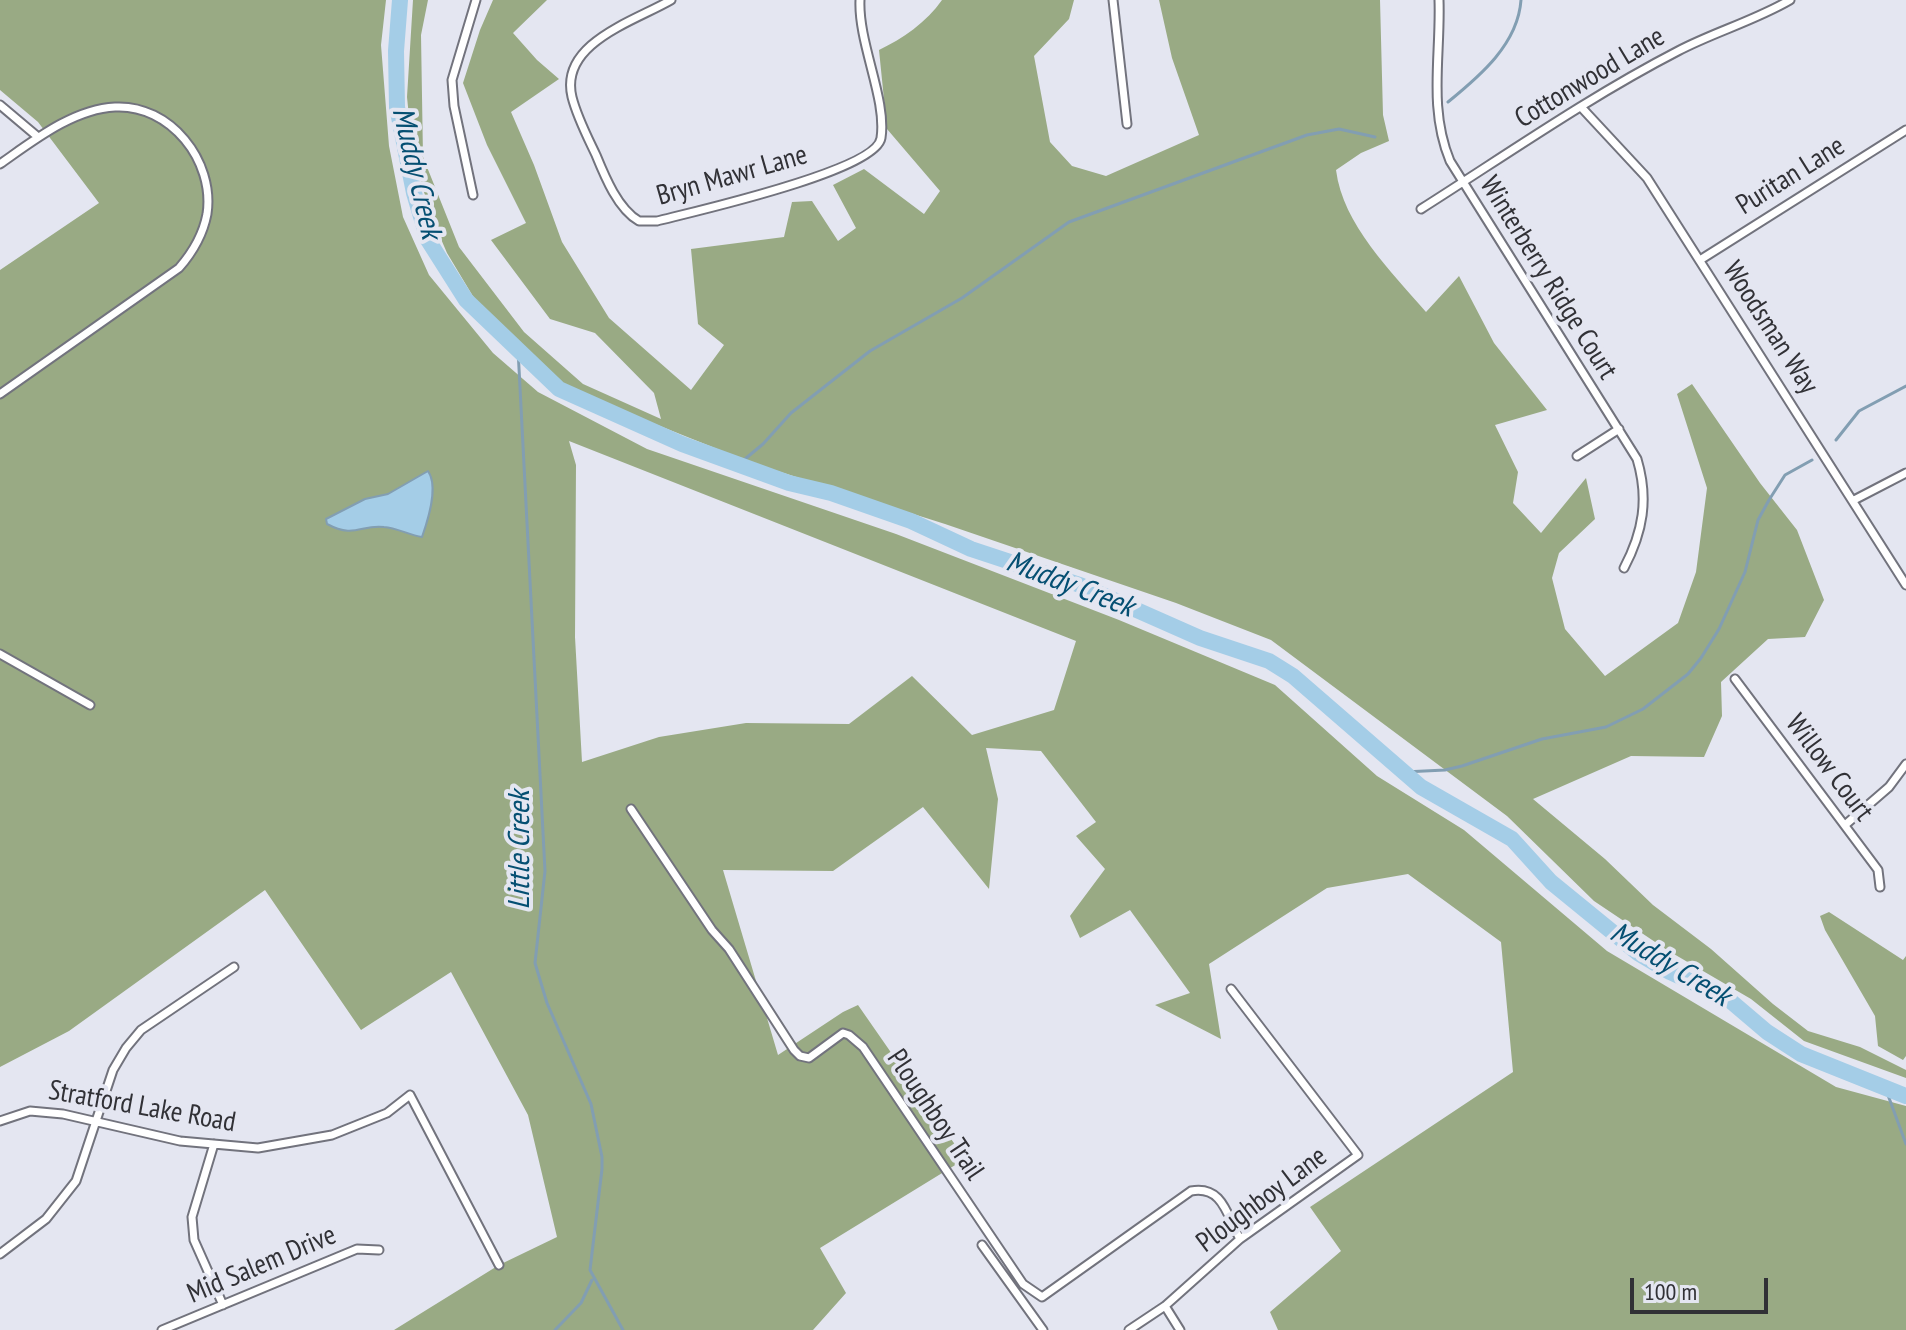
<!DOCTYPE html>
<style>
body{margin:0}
#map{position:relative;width:1906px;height:1330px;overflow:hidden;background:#e4e6f1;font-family:"PT Sans Narrow",sans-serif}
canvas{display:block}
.scale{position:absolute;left:1630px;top:1278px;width:138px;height:36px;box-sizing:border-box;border:4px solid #313136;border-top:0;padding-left:10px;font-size:24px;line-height:28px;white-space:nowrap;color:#313136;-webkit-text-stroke:6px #e4e6f1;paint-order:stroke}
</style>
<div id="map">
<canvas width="1906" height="1330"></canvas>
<div class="scale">100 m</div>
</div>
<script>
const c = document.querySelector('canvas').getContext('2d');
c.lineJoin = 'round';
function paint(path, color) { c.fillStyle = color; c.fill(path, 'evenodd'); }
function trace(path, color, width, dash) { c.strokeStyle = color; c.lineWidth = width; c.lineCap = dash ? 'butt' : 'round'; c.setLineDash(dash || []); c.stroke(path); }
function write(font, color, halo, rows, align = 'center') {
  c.font = font + ' "PT Sans Narrow",sans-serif'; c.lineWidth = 8; c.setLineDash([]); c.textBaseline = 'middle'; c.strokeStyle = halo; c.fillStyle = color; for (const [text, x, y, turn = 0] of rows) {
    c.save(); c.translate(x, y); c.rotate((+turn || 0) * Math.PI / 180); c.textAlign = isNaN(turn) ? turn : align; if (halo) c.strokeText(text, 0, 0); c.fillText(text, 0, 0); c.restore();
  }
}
paint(new Path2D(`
 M 0,0 L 386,0 L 381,45 L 389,146 L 403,217 L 429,275 L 493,353 L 538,392 L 647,449 L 896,534 L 1119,620 L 1275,685 L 1377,776 L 1464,830 L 1607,951 L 1836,1087 L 1906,1106 L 1906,1330 L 1278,1330 L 1270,1312 L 1341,1251 L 1310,1207 L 1513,1072 L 1501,942 L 1408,874 L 1327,888 L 1209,964 L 1221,1039 L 1155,1005 L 1190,993 L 1130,910 L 1080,938 L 1070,916 L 1105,869 L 1076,836 L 1096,822 L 1041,751 L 986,748 L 998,799 L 989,889 L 923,807 L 833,871 L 723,870 L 778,1055 L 843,1012 L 858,1005 L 965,1159 L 820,1248 L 846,1293 L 813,1330 L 394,1330 L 499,1265 L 557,1237 L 528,1115 L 451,972 L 361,1030 L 265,890 L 69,1031 L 0,1067 L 0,270 L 99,203 L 38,122 L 0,90 ZM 569,441 L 1076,641 L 1054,710 L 972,735 L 912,676 L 849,724 L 746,723 L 659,737 L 582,762 L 575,637 L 576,465 Z
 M 413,0 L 428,0 L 421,35 L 423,157 L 459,247 L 524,332 L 583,384 L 661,419 L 654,393 L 595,333 L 550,319 L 491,240 L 526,223 L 487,145 L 463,83 L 480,30 L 493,0 L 547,0 L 513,33 L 537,60 L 559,79 L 511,112 L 534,165 L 562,242 L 609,318 L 691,390 L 724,345 L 698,324 L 691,249 L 784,237 L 792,202 L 812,201 L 838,241 L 856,228 L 833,185 L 864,169 L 924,214 L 940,191 L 887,129 L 879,50 C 902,39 927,22 942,0 L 1074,0 L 1069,19 L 1034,56 L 1050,142 L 1072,166 L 1106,176 L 1199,135 L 1172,58 L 1159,0 L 1380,0 L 1383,115 L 1389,141 L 1361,153 L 1336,170 C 1343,225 1391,271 1426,312 L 1459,276 L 1494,343 L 1547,410 L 1495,425 L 1518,472 L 1513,503 L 1541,533 L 1586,478 L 1595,519 L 1559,553 L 1552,578 L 1565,629 L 1605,676 L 1678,623 L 1696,572 L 1707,488 L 1677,394 L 1692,384 L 1760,483 L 1797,530 L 1824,600 L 1805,637 L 1768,639 L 1721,682 L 1722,716 L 1704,757 L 1631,756 L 1533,799 L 1605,859 L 1653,905 L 1711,949 L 1773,1004 L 1808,1031 L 1860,1047 L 1906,1070 L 1906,1078 L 1804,1041 L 1751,999 L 1667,950 L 1594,901 L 1507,816 L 1271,640 L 1176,603 L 945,524 L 752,463 L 563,387 L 474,298 L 447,253 L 432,218 L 413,156 L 407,97 Z
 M 1829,912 L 1903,960 L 1906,956 L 1906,1056 L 1903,1060 L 1878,1046 L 1875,1016 L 1825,930 L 1820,916 Z`), '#99aa84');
const water = new Path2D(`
 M 428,471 C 439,487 428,520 422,537 C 409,535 397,528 384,527 C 361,524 355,539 327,524 L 326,519 L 365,499 L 388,494 Z`);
paint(water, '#a4cde7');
trace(water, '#829eb2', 2);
trace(new Path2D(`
 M 1448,102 C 1480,76 1518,44 1521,0
 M 518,349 L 545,871 L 535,963 L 547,1003 L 591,1104 L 602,1157 L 602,1169 L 590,1270 L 623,1330
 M 1836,440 L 1859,411 L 1906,386
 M 739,464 L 763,444 L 791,413 L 870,351 L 962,298 L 1069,222 L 1307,135 L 1339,129 L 1375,137
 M 1404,772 L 1445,770 L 1462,766 L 1542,739 L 1606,727 L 1643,709 L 1688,674 L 1701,658 L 1719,629 L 1745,572 L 1758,520 L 1769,500 L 1785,475 L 1812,460
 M 1885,1087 L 1906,1144
 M 555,1330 L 581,1303 L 592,1280`), '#829eb2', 3);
trace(new Path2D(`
 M 400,0 L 396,51 L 397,107 L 414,193 L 428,240 L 466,300 L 559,389 L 682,444 L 789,483 L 831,493 L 911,521 L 971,549 L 1080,585 L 1200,638 L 1269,661 L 1293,676 L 1421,787 L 1512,839 L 1551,882 L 1638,953 L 1670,972 L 1727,998 L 1767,1032 L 1801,1054 L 1906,1096`), '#a4cde7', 16);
const minor = new Path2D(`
 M 671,0 C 635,21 559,43 572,97 C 577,117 587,136 596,155 C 605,177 618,209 639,221 L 657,221 C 692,212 876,171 881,138 C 887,99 858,43 860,0
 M 1113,0 L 1127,124
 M 1439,0 C 1441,55 1428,108 1450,161 L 1637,459 C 1649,499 1643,532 1624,568
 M 0,105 L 38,137
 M 1581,107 L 1647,178 L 1906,585
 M 0,164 C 33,141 73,109 115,107 C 170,104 215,161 207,214 C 203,235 193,252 179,268 L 0,394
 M 473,195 L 454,106 L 452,80 L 476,0
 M 1421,209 C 1506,155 1589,97 1678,51 C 1714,32 1754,21 1790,0
 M 1700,260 L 1906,130
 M 1577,456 L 1619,429
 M 1854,500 L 1906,473
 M 0,654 L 90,705
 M 1735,679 L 1878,870 L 1880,887
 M 631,809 L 712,930 L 729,949 L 794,1050 L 800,1056 L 809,1058 L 843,1033 L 849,1035 L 863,1047 L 1023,1284 L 1042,1297 L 1191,1191 C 1223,1185 1227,1216 1240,1239
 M 1845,825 L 1889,787 L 1906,764
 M 0,1121 L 30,1111 L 63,1114 L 180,1141 L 258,1148 L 332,1135 L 387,1113 L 410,1095 L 499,1265
 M 214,1144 L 192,1217 L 194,1240 L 223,1305
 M 982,1245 L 1043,1330
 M 0,1254 L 46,1219 L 76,1181 L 113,1070 L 126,1048 L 141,1030 L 234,967
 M 1165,1306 L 1180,1330
 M 162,1330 L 357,1249 L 379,1250
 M 1129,1330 L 1165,1306 L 1240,1239 L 1358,1155 L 1231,989`);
trace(minor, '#72737d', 11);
trace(minor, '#fff', 7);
write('28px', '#313136', '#e4e6f1', [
 ["Cottonwood Lane",1590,78,-31],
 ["Bryn Mawr Lane",732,176,-16],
 ["Puritan Lane",1791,176,-32],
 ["Winterberry Ridge Court",1548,278,58],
 ["Woodsman Way",1770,328,57],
 ["Willow Court",1829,768,53],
 ["Stratford Lake Road",142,1107,10],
 ["Ploughboy Trail",935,1115,56],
 ["Ploughboy Lane",1262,1200,-37],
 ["Mid Salem Drive",262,1265,-23]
]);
write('italic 30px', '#054f72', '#e4e6f1', [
 ["Muddy Creek",416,173,77],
 ["Muddy Creek",1070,585,21],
 ["Little Creek",520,850,-90],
 ["Muddy Creek",1670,965,31]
]);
</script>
